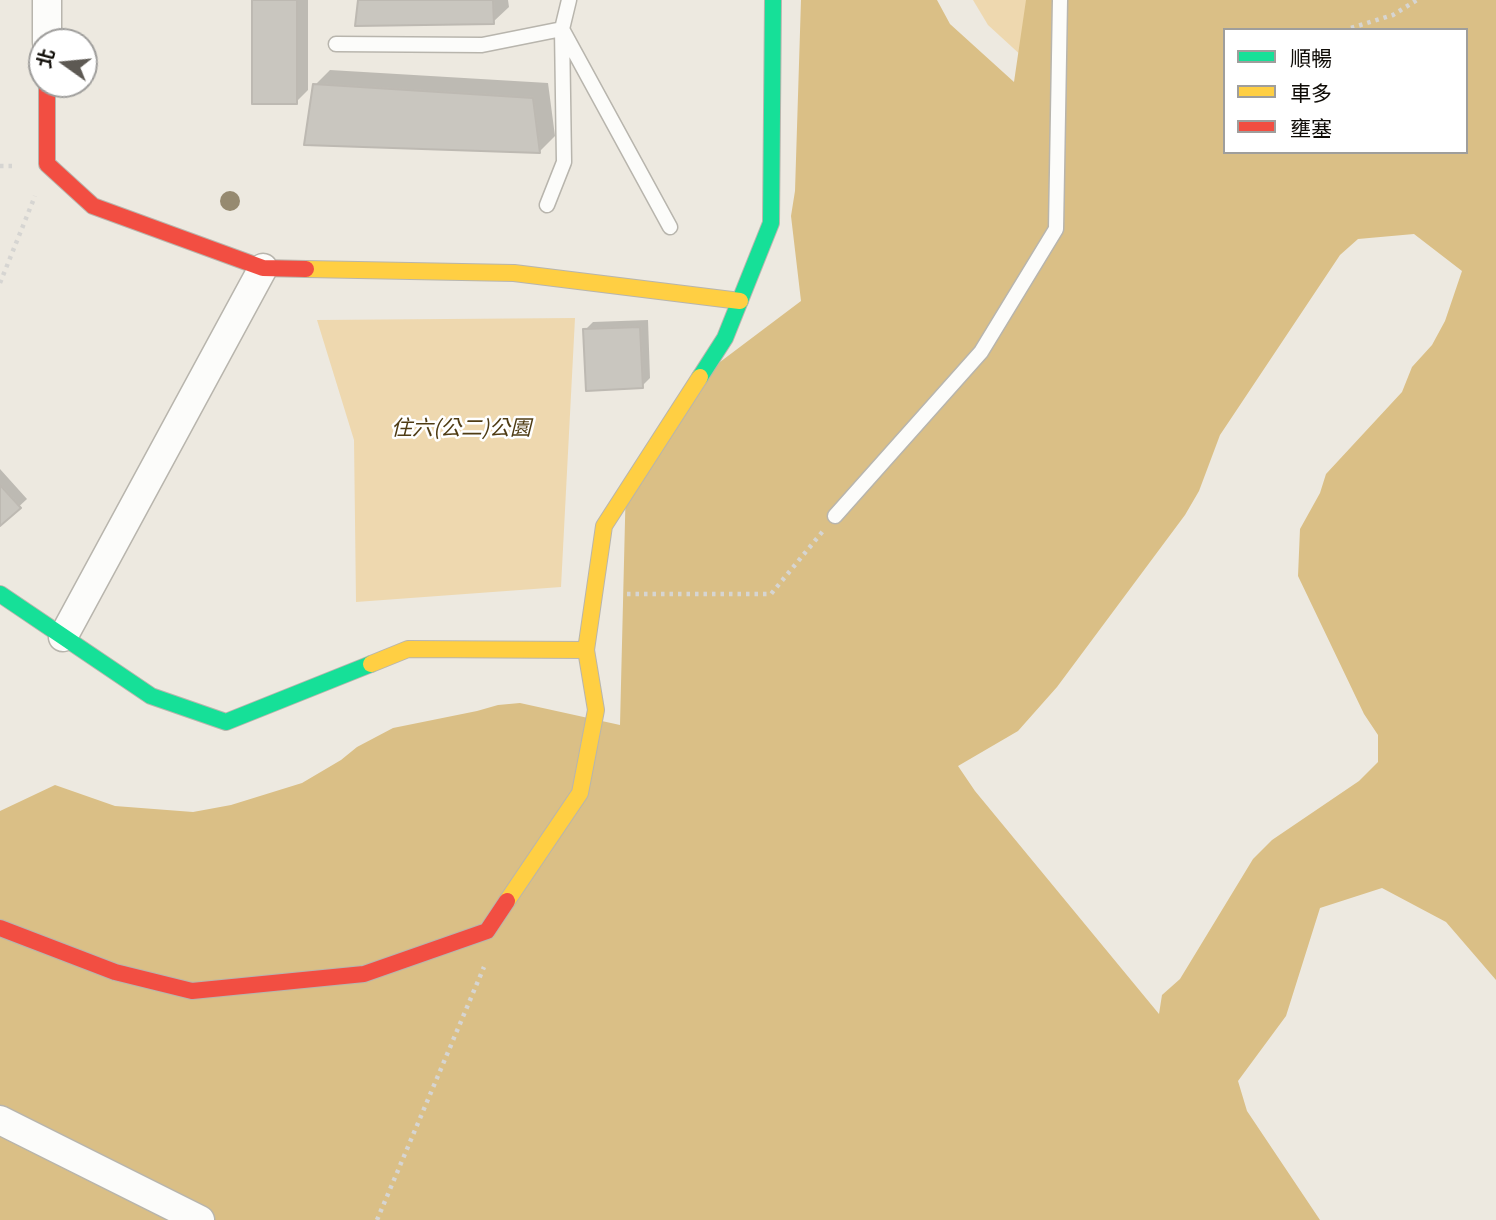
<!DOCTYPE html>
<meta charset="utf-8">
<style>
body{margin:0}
#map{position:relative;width:1496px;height:1220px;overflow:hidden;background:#ede9e0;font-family:Georgia,"Noto Sans TC",serif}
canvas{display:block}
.legend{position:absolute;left:1223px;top:28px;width:245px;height:126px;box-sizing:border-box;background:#fff;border:2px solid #9f9e9c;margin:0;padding:9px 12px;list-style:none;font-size:21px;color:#0f0c07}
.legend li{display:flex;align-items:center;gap:14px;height:35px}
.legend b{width:35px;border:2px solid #9f9e9c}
.north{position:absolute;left:28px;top:28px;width:70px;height:70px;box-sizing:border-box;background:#fff;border:2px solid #9f9e9c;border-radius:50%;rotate:285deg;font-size:19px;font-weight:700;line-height:28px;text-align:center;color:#0f0c07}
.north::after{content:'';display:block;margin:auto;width:24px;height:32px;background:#5d5953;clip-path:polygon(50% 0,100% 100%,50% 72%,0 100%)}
</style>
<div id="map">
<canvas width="1496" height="1220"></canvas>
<ul class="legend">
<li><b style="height:9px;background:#16e098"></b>順暢</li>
<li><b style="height:9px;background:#ffcf43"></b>車多</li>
<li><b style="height:9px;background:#f24e42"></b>壅塞</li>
</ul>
<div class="north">北</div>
</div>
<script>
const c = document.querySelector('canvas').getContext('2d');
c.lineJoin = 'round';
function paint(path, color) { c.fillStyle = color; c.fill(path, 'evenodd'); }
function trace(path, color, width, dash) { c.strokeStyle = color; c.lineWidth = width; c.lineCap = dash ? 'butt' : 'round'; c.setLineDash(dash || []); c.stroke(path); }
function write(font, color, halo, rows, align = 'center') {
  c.font = font + ' Georgia,"Noto Sans TC",serif'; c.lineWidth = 5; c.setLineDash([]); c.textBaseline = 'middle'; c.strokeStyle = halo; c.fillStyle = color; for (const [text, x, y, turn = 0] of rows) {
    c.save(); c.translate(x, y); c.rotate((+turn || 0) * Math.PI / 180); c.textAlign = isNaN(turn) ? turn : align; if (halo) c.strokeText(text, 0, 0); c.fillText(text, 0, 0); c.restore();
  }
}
paint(new Path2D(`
 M 973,0 L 1037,0 L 1036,69 L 988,25 Z
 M 575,318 L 561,587 L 356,602 L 354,440 L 317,320 Z`), '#eed8af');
paint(new Path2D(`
 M 801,0 L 937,0 L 950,24 L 1014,82 L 1026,0 L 1496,0 L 1496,980 L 1446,922 L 1382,888 L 1320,908 L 1286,1016 L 1238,1081 L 1247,1111 L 1320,1220 L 0,1220 L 0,811 L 55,785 L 115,806 L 193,812 L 231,805 L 302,783 L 341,760 L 357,747 L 393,728 L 477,711 L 498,705 L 520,703 L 620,725 L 626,480 L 720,362 L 801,301 L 791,216 L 795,191 ZM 1225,30 L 1466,30 L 1466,152 L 1225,152 ZM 1414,234 L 1462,271 L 1445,321 L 1432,345 L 1412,367 L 1402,392 L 1326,474 L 1320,493 L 1300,529 L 1298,576 L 1364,714 L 1378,735 L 1378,762 L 1359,781 L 1272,840 L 1253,859 L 1180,979 L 1162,995 L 1159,1014 L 975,791 L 958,766 L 1018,731 L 1057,687 L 1185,515 L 1199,491 L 1220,435 L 1340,255 L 1358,239 Z`), '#dabf86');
paint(new Path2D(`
 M 254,0 L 308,0 L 308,90 L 296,102 Z
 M 359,0 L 508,0 L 509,7 L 493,22 Z
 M 330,70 L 548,83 L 555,136 L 540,151 L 315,85 Z
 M 648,320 L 650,378 L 642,386 L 585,330 L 593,322 Z
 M 0,469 L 27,499 L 0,524 Z`), '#0003');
const building = new Path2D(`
 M 252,0 L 297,0 L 297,104 L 252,104 Z
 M 358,0 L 493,0 L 494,24 L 355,26 Z
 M 313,84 L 533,98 L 540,153 L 304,145 Z
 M 640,327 L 643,388 L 586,391 L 583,329 Z
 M 0,485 L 21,508 L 0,526 Z`);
paint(building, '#c9c6bf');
trace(building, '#bdb9b2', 2);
const lane = new Path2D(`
 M 336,44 L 482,45 L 562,29 L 670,227
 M 547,205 L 564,162 L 562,29 L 569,0
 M 835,516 L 981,352 L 1056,229 L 1060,0`);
const street = new Path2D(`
 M 47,0 L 47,42
 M 63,637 L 263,268
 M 0,1120 L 200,1220`);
const fast = new Path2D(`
 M 700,377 L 725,338 L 771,223 L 773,0
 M 0,594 L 151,696 L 226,722 L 371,664`);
const slow = new Path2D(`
 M 306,269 L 514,273 L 740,301
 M 371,664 L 408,649 L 586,650
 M 507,901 L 580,793 L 596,710 L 586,650 L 604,526 L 700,377`);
const jam = new Path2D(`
 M 47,84 L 47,164 L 93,206 L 263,268 L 306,269
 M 0,928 L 115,972 L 192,991 L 364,974 L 487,931 L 507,901`);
trace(lane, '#b8b5ad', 17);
trace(street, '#b8b5ad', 31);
trace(fast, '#b8b5ad', 18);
trace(slow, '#b8b5ad', 18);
trace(jam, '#b8b5ad', 18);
trace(new Path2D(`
 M 1351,28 L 1393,15 L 1417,0
 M 0,166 L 14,166
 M 0,283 L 35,196
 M 627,594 L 771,594 L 823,531
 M 377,1220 L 484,967`), '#d6d5d2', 4.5, [3.5, 5]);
trace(lane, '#fcfcfa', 14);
trace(street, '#fcfcfa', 28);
trace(fast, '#16e098', 16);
trace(slow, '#ffcf43', 16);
trace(jam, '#f24e42', 16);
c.fillStyle = '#968a70';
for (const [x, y] of [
 [230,201]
]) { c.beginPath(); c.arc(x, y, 10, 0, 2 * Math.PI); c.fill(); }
write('italic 21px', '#4f3c14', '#fff', [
 ["住六(公二)公園",461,427]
]);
</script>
